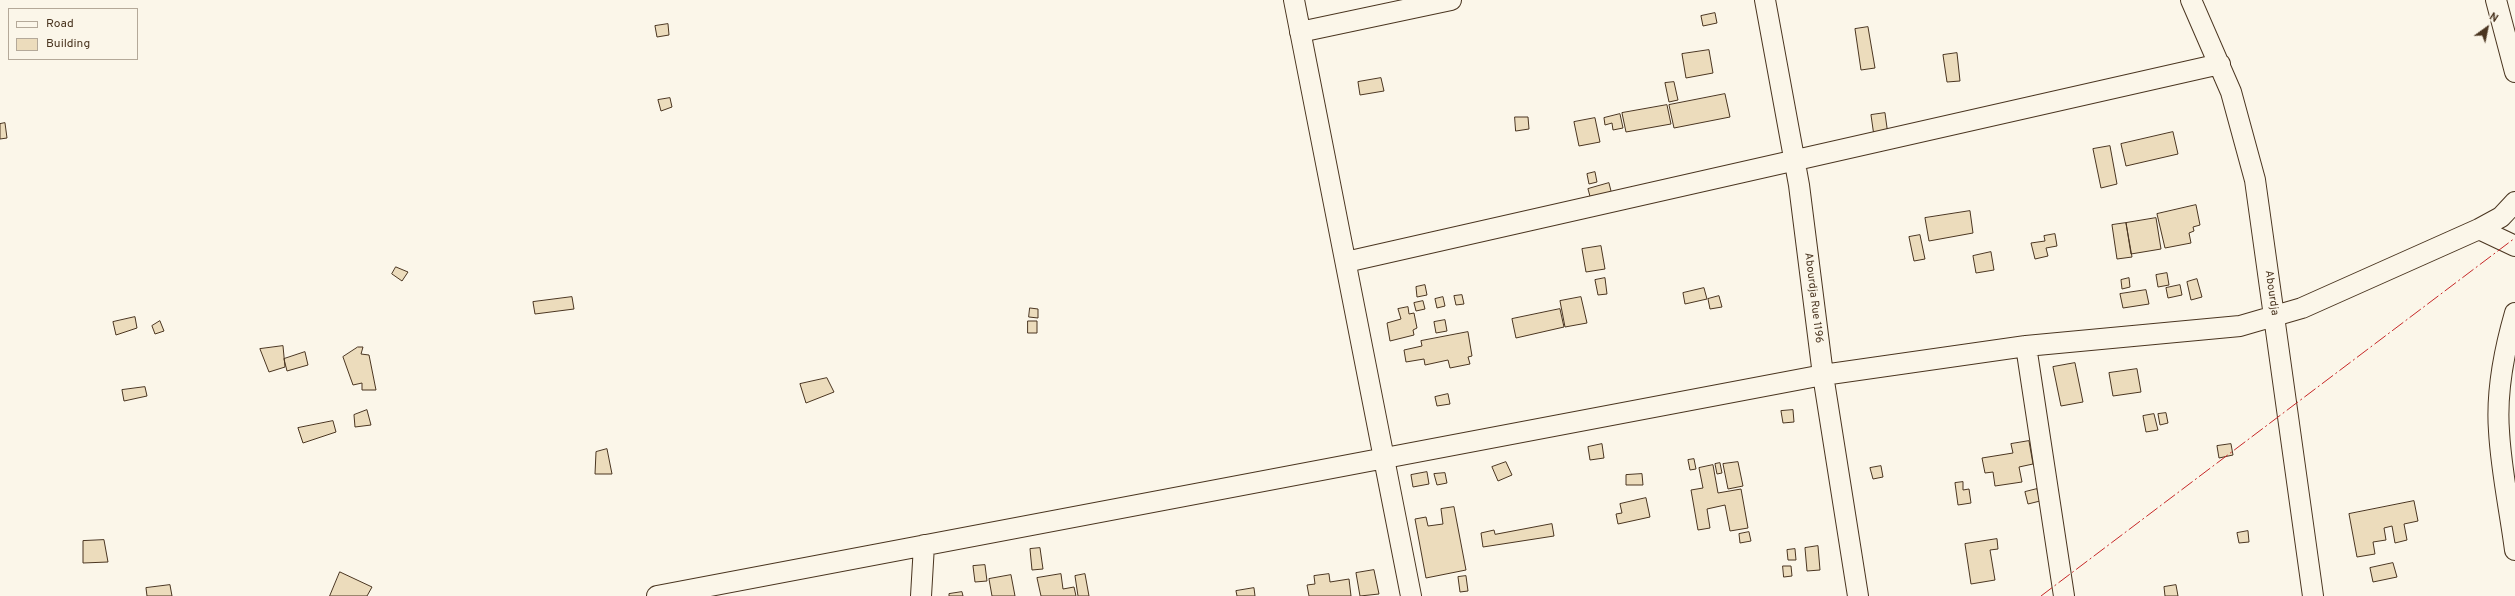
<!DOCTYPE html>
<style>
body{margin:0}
#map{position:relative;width:2515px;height:596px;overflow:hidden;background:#fbf6e9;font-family:Overpass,sans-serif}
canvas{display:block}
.legend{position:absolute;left:8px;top:8px;width:130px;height:52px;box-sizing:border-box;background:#fbf6e9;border:1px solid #b4a999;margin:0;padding:5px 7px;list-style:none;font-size:12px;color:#4a3520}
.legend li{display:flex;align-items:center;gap:8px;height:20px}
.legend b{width:20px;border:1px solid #b4a999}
.north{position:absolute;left:2467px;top:8px;width:40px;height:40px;-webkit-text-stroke:3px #fbf6e9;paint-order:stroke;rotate:33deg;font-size:11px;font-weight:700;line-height:16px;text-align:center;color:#4a3520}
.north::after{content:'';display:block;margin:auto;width:14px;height:18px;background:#4a3520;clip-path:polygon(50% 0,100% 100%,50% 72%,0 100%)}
</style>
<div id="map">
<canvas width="2515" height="596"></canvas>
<ul class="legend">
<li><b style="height:5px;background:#fbf6e9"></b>Road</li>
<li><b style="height:11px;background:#ecdcbc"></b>Building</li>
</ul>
<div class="north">N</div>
</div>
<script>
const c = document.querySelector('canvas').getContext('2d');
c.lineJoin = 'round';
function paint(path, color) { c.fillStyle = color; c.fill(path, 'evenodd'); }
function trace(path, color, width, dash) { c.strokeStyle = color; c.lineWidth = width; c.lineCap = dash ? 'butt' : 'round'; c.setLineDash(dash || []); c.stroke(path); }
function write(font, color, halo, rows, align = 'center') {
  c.font = font + ' Overpass,sans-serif'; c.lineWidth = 3; c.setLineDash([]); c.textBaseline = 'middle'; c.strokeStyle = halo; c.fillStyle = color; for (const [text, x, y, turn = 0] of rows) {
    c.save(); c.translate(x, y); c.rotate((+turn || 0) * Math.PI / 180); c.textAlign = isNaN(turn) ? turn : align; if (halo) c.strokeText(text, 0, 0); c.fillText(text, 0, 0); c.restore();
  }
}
const building = new Path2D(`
 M 1715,13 L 1717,23 L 1703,26 L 1701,16 Z
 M 668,24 L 669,35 L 657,37 L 655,26 Z
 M 1868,27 L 1875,68 L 1861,70 L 1855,29 Z
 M 1709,50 L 1713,73 L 1686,78 L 1682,54 Z
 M 1957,53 L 1960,81 L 1947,82 L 1943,55 Z
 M 1381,78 L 1384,91 L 1360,95 L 1358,82 Z
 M 1674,82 L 1678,100 L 1669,102 L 1665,83 Z
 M 1725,94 L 1730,117 L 1674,128 L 1669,105 Z
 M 670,98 L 672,107 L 661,111 L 658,100 Z
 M 1667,105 L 1671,124 L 1626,132 L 1622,113 Z
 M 1885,113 L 1888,135 L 1874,136 L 1871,115 Z
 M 1620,114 L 1623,128 L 1613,130 L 1612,123 L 1605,125 L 1604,118 Z
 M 1515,117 L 1528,117 L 1529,129 L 1516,131 Z
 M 1595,118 L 1600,142 L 1579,146 L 1574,122 Z
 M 5,123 L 7,138 L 0,139 L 0,124 Z
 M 2173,132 L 2178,154 L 2126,166 L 2121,144 Z
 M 2110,146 L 2117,184 L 2101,188 L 2093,149 Z
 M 1595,172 L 1597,182 L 1589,184 L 1587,174 Z
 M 1609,183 L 1612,195 L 1591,200 L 1588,189 Z
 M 2196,205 L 2200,225 L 2193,227 L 2194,231 L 2189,233 L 2191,243 L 2165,248 L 2157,214 Z
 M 1970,211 L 1973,233 L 1929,241 L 1925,218 Z
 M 2156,218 L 2161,249 L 2131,254 L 2126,223 Z
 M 2126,223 L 2132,257 L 2117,259 L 2112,225 Z
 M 2055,234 L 2057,246 L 2046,248 L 2048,256 L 2035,259 L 2031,243 L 2045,241 L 2044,236 Z
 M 1920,235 L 1925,259 L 1914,261 L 1909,237 Z
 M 1601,246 L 1605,269 L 1586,272 L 1582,249 Z
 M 1991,252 L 1994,270 L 1976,273 L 1973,256 Z
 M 396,267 L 408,272 L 402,281 L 392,274 Z
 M 2167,273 L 2169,285 L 2158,287 L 2156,275 Z
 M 1605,278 L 1607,294 L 1598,295 L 1595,280 Z
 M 2129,278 L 2130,287 L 2122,289 L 2121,280 Z
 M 2197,279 L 2202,297 L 2191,300 L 2187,282 Z
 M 1425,285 L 1427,295 L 1417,297 L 1416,287 Z
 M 2180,285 L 2182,295 L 2168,298 L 2166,288 Z
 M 1704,288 L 1707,299 L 1685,304 L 1683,293 Z
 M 2146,290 L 2149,304 L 2123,308 L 2120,294 Z
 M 1462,295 L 1464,304 L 1456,305 L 1454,296 Z
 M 1719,296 L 1722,307 L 1710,309 L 1708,299 Z
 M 572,297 L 574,309 L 535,314 L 533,302 Z
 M 1443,297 L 1445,306 L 1437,308 L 1435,299 Z
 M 1581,297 L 1587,323 L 1565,327 L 1560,301 Z
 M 1423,301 L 1425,309 L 1416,311 L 1414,303 Z
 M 1408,307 L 1409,314 L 1414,313 L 1417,328 L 1413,330 L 1414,335 L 1390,341 L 1387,323 L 1401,319 L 1398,309 Z
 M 1030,308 L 1038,309 L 1038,318 L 1029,317 Z
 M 1560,309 L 1564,327 L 1516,338 L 1512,319 Z
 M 135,317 L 137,328 L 116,335 L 113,322 Z
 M 1445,320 L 1447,331 L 1436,333 L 1434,322 Z
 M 160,321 L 164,331 L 155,334 L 152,326 Z
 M 1028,321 L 1037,321 L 1037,333 L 1028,333 Z
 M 1468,332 L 1472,356 L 1468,357 L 1470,364 L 1450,368 L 1448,360 L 1425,365 L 1424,359 L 1406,362 L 1404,350 L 1422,346 L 1421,341 Z
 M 283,346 L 285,367 L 269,372 L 260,349 Z
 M 358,347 L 363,347 L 361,354 L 369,355 L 376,390 L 362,390 L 362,383 L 353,385 L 343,357 Z
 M 305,352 L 308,365 L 287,371 L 284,359 Z
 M 2075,363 L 2083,402 L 2061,406 L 2053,367 Z
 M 2137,369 L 2141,392 L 2113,396 L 2109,373 Z
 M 827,378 L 834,392 L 806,403 L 800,384 Z
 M 145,387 L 147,396 L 124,401 L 122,390 Z
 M 1448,394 L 1450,404 L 1437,406 L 1435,397 Z
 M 367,410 L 371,425 L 355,427 L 354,415 Z
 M 1793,410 L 1794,422 L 1783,423 L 1781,411 Z
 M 2166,413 L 2168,423 L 2160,425 L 2158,414 Z
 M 2154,414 L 2158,430 L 2146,432 L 2143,416 Z
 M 333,421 L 336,432 L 303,443 L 298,428 Z
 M 2029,441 L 2033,464 L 2019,467 L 2022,482 L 1995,486 L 1993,472 L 1985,473 L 1982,458 L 2013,453 L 2011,444 Z
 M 1602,444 L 1604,458 L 1590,460 L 1588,447 Z
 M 2231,444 L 2233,455 L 2219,458 L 2217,446 Z
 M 607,449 L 612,474 L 595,474 L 596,452 Z
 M 1694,459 L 1696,469 L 1690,470 L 1688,460 Z
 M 1506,462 L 1512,475 L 1498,481 L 1492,467 Z
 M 1738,462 L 1743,486 L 1728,489 L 1723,464 Z
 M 1720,463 L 1722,473 L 1717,474 L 1715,464 Z
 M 1713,465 L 1718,493 L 1741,489 L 1748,528 L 1730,531 L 1725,505 L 1707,509 L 1710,528 L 1698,530 L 1691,490 L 1703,488 L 1699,468 Z
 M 1881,466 L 1883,477 L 1873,479 L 1870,468 Z
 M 1427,472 L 1429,484 L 1413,487 L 1411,475 Z
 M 1445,473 L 1447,483 L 1437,485 L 1434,474 Z
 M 1642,474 L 1643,485 L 1626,485 L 1626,475 Z
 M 1963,482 L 1963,490 L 1969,489 L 1971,503 L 1958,505 L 1955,483 Z
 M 2037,489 L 2040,501 L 2028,504 L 2025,492 Z
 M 1646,498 L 1650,517 L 1618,524 L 1616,514 L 1622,513 L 1620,504 Z
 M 2414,501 L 2418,521 L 2404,524 L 2407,540 L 2395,543 L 2392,526 L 2384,528 L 2386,540 L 2373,542 L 2375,554 L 2357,557 L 2349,514 Z
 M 1454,507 L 1466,570 L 1426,578 L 1415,519 L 1426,517 L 1428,526 L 1443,524 L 1441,509 Z
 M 1552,524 L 1554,536 L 1483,547 L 1481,533 L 1494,530 L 1495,534 Z
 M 2248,531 L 2249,542 L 2239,543 L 2237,533 Z
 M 1749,532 L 1751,541 L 1740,543 L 1739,534 Z
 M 1997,539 L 1998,549 L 1990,550 L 1995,580 L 1971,584 L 1965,544 Z
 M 104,540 L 108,562 L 83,563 L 83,541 Z
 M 1818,546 L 1820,570 L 1807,571 L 1805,548 Z
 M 1040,548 L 1043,569 L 1032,570 L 1030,549 Z
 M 1795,549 L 1796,560 L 1788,560 L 1787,550 Z
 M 2393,563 L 2397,577 L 2373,582 L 2370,568 Z
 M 985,565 L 987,581 L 975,582 L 973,566 Z
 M 1783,566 L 1791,566 L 1792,576 L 1784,577 Z
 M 1374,570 L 1379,594 L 1360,596 L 1356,573 Z
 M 340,572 L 372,587 L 367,596 L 330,596 Z
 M 1061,574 L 1063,589 L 1074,587 L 1076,596 L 1041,596 L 1037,578 Z
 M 1085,574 L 1089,596 L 1078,596 L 1075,576 Z
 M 1329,574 L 1330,582 L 1349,579 L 1351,596 L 1309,596 L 1307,585 L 1315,584 L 1314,576 Z
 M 1011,575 L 1015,596 L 992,596 L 989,579 Z
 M 1466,576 L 1468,591 L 1460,592 L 1458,577 Z
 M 170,585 L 172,596 L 147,596 L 146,588 Z
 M 2176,585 L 2178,596 L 2165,596 L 2164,587 Z
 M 1254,588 L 1255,596 L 1237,596 L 1236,591 Z
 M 962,592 L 963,596 L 949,596 L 949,594 Z`);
paint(building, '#ecdcbc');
trace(building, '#4a3520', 1);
const minor = new Path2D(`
 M 1294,0 L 1411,596
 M 1765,0 L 1799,185 L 1823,375 L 1858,596
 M 2191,0 L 2231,92 L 2255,180 L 2313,596
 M 2496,0 L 2515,72
 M 1300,32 L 1451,0
 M 2479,229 L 2515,246
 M 1346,262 L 2220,64
 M 2515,313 C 2504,351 2496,391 2499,431 C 2501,470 2510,511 2515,550
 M 2026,346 L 2064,596
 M 657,596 L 1823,375 L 2026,346 L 2240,326 L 2302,308 L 2479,229 L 2501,217 L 2515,202
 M 921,596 L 924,545`);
trace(minor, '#4a3520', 22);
trace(minor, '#fbf6e9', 20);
trace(new Path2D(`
 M 2041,596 L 2515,238`), '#c62828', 1, [14, 3, 2, 3]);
write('11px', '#4a3520', '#fbf6e9', [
 ["Abourdja",2271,293,82],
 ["Abourdja Rue 1196",1813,298,83]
]);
</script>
